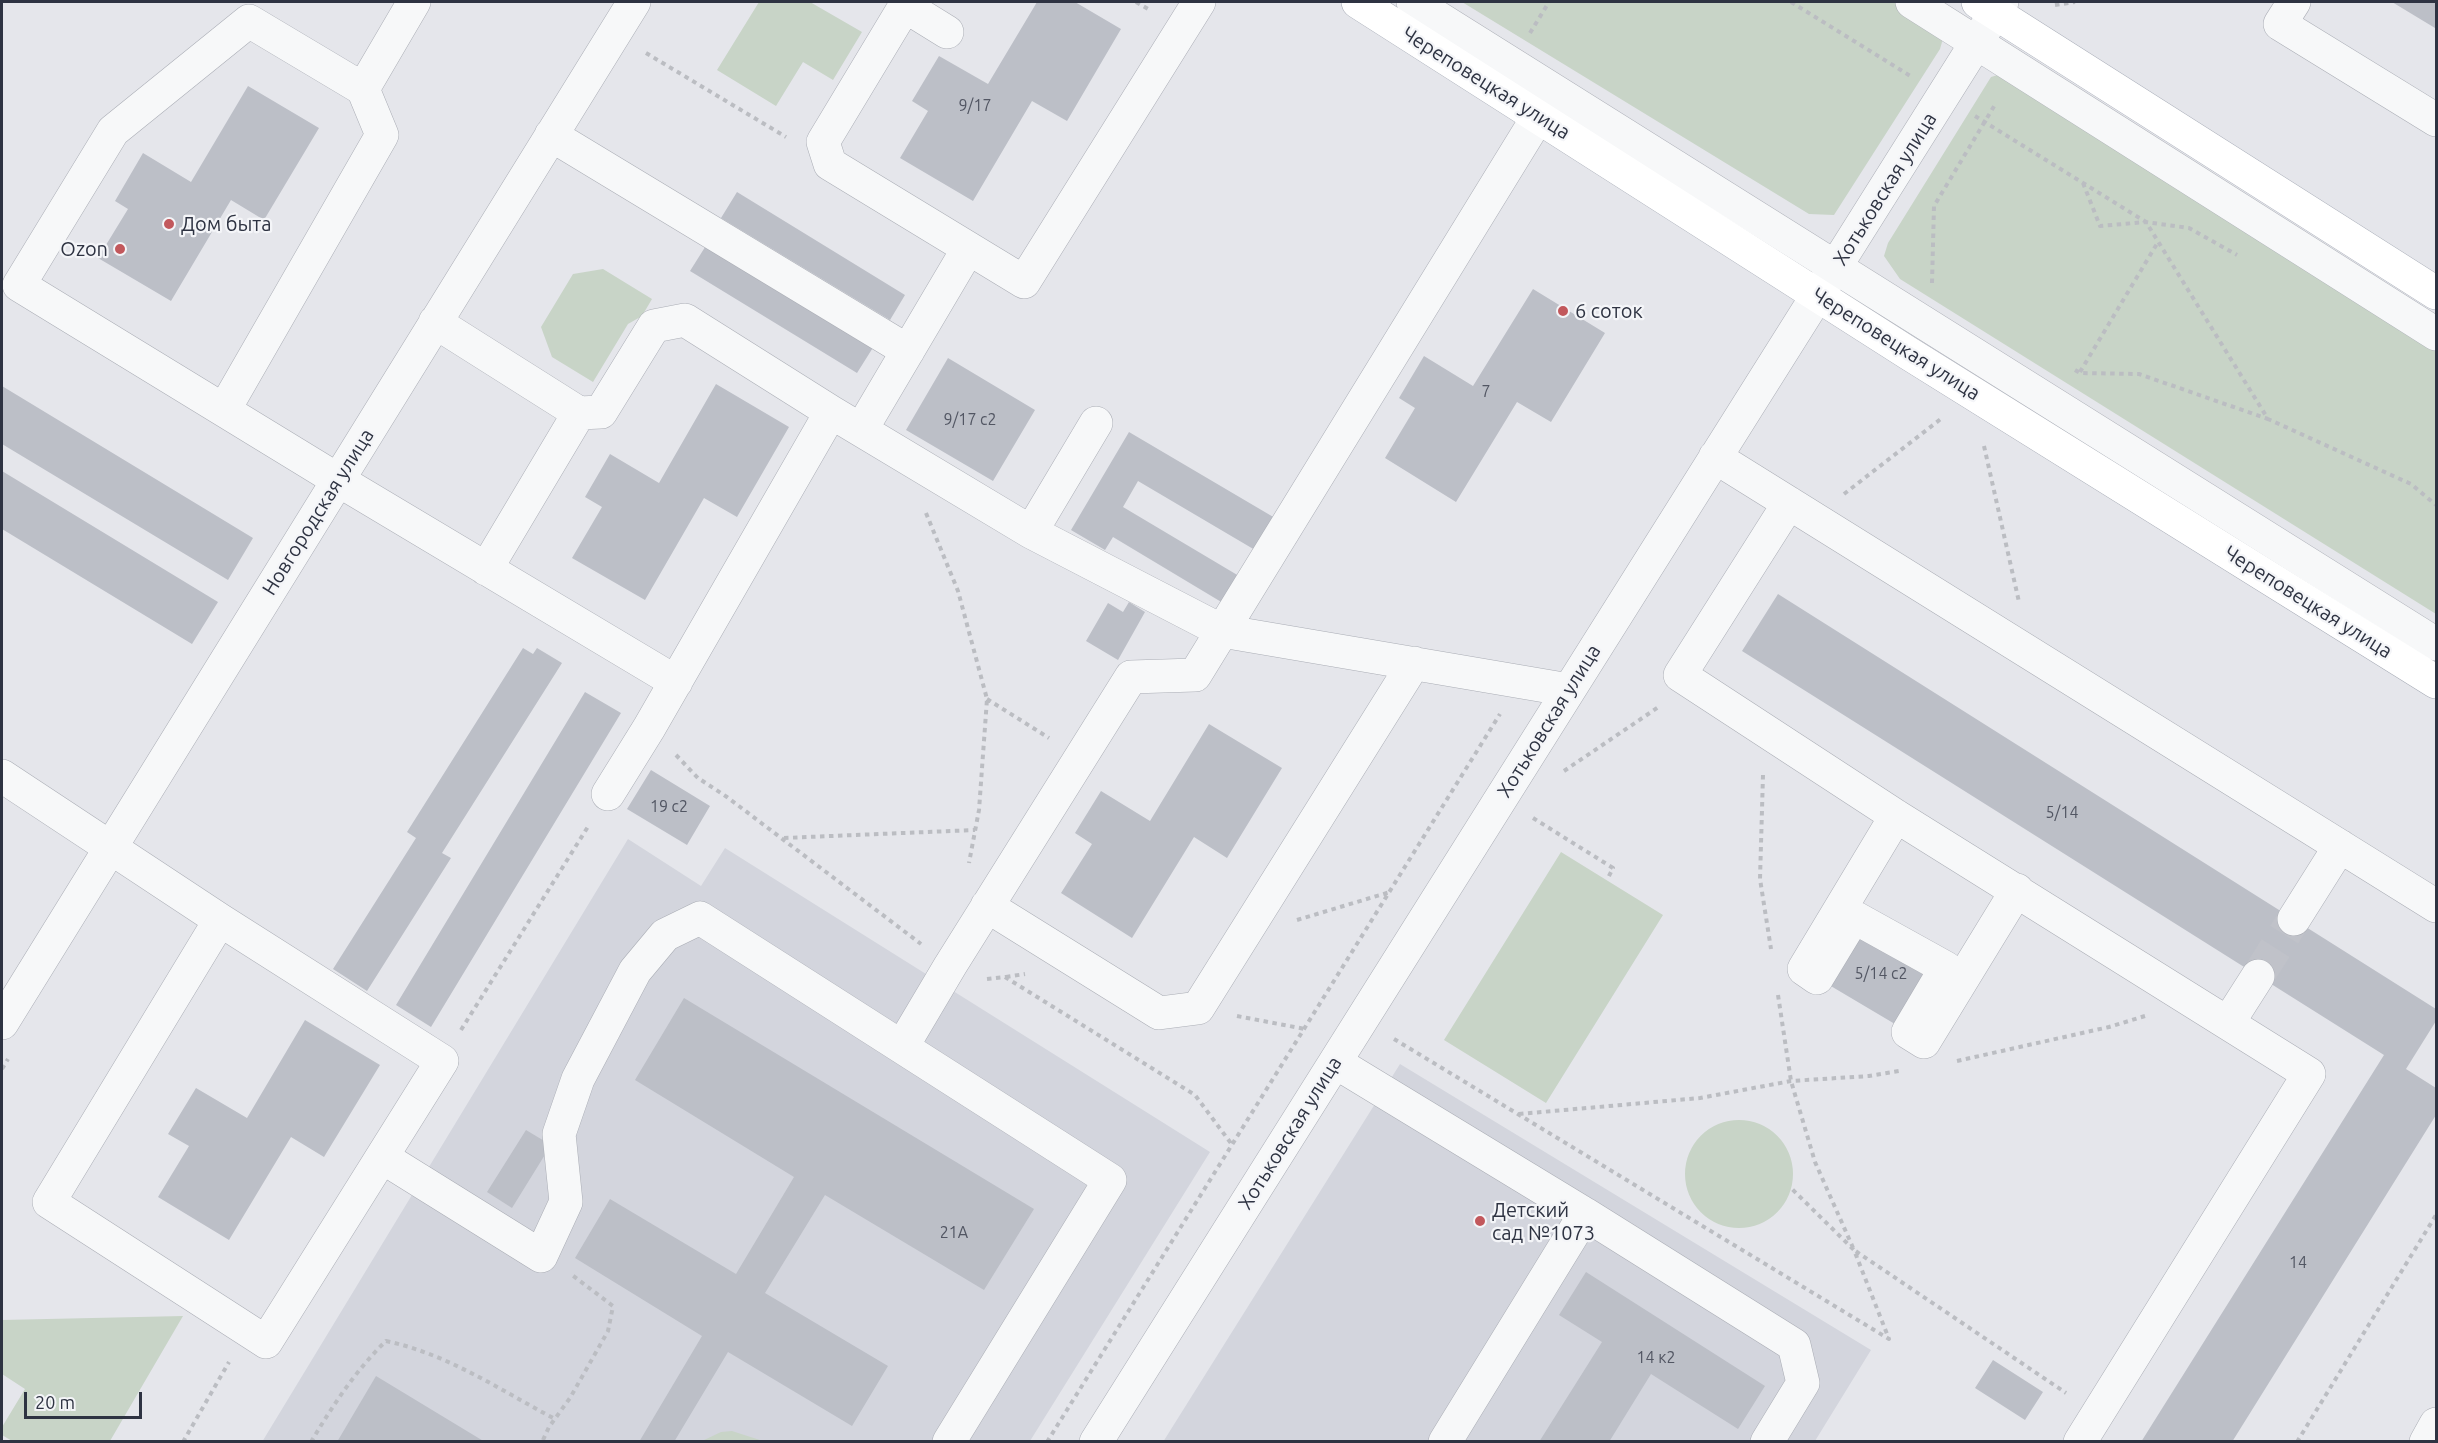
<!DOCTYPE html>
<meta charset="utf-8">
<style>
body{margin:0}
#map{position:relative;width:2438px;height:1443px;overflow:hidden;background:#e5e6eb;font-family:Ubuntu,sans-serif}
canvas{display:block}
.frame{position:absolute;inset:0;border:3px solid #2e3342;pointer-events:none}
.scale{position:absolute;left:24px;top:1392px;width:118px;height:27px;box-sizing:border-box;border:3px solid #2e3342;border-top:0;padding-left:8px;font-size:18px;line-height:21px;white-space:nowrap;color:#2e3342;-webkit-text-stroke:4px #f4f5f8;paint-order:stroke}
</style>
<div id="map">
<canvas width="2438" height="1443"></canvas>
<div class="frame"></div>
<div class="scale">20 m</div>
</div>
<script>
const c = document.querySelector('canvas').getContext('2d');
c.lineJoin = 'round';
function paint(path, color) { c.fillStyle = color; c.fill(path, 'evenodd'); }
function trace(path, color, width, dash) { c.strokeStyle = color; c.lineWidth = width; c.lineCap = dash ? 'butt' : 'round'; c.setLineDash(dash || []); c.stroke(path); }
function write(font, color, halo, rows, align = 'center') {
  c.font = font + ' Ubuntu,sans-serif'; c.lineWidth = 4.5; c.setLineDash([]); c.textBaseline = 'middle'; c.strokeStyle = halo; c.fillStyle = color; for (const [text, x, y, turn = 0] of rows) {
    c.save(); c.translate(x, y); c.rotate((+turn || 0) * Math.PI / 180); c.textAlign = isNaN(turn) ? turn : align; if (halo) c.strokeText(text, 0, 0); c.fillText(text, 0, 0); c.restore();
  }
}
paint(new Path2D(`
 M 628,839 L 701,886 L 725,848 L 1210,1152 L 1030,1441 L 262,1442 Z
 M 1400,1064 L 1871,1350 L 1815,1441 L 1163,1442 Z`), '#d3d5dd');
paint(new Path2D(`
 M 759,2 L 810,2 L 862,32 L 833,80 L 803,62 L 776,106 L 717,70 Z
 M 1462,2 L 1908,2 L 1944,35 L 1940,49 L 1834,215 L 1809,214 Z
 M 2021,68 L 2436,330 L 2436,614 L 1900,279 L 1884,256 L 1888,243 L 1991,77 Z
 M 603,269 L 652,299 L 642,316 L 628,324 L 593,382 L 552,357 L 541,327 L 573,274 Z
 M 1561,852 L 1663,915 L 1546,1103 L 1444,1040 Z
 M1685 1174a54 54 0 1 1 108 0a54 54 0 1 1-108 0Z
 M 183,1316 L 110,1441 L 12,1441 L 2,1435 L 2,1427 L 25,1389 L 2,1374 L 2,1320 Z
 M 732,1431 L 763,1441 L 702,1441 L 721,1432 Z`), '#c8d4c7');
paint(new Path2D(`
 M 1037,2 L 1075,2 L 1121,29 L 1067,121 L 1032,101 L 973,201 L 900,158 L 928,111 L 912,101 L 939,56 L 988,84 Z
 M 2392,2 L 2436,2 L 2436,29 L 2435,28 Z
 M 248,86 L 319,128 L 264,220 L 231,200 L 171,301 L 98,258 L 128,209 L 115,201 L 143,153 L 191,182 Z
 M 737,192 L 905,295 L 890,320 L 721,218 Z
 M 707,244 L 874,346 L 857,373 L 690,271 Z
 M 1533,289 L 1605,333 L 1551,422 L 1517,402 L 1456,502 L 1385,458 L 1415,408 L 1399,398 L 1424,356 L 1473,386 Z
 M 948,358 L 1035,410 L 993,481 L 906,430 Z
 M 716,384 L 789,427 L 737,517 L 704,498 L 645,600 L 572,558 L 602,507 L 585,497 L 610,454 L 659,483 Z
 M 2,386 L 253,538 L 228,580 L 2,444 Z
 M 1129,432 L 1275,518 L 1255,550 L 1138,481 L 1123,507 L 1239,576 L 1223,603 L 1113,537 L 1105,550 L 1071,530 Z
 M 2,471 L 218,602 L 192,644 L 2,529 Z
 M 1778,594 L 2436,1009 L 2436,1021 L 2406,1069 L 2436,1088 L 2436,1115 L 2232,1442 L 2141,1442 L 2384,1055 L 1742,651 Z
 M 1129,602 L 1145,612 L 1118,660 L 1086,641 L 1108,603 L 1123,612 Z
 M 523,648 L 533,654 L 537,648 L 562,663 L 442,853 L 451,858 L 367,991 L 333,969 L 416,838 L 407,832 Z
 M 585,692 L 621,713 L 431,1027 L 396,1005 Z
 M 1209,724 L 1282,768 L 1227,858 L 1194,837 L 1132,938 L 1061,893 L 1092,844 L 1075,833 L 1101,791 L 1150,821 Z
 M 651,770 L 710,806 L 687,845 L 627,809 Z
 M 1855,920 L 1942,969 L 1905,1030 L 1819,979 Z
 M 684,998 L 1034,1209 L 984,1290 L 825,1195 L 765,1293 L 888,1366 L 852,1426 L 728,1352 L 674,1442 L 639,1442 L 702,1336 L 575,1258 L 610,1199 L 736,1274 L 794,1177 L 635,1080 Z
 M 305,1020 L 380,1065 L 324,1157 L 291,1137 L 229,1240 L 158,1197 L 189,1146 L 168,1134 L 196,1088 L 247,1118 Z
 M 526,1130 L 551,1145 L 512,1208 L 487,1192 Z
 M 1586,1272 L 1765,1386 L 1738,1429 L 1651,1374 L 1609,1442 L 1539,1442 L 1602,1342 L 1559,1315 Z
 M 1993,1360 L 2043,1392 L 2025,1420 L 1975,1388 Z
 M 376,1376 L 485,1442 L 337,1442 Z`), '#bcbfc7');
trace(new Path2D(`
 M 2258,976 L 2294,919`), '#c0c2c9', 33, [33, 16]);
const minor = new Path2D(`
 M 414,2 L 363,89 L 249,21 L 113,131 L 19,285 L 338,480 L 676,682
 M 1413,2 L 2436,644
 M 1912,2 L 2436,334
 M 2294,2 L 2280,24 L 2436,120
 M 947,32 L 905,6 L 823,142 L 830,164 L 1024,282 L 1199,2
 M 551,135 L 908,351
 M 435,322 L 579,413 L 601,412 L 654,326 L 685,320 L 831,412 L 1031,532 L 1096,423
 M 224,410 L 382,135 L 363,89
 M 861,430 L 968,249
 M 1715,457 L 2436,906
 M 1789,503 L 1680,675 L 1896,816 L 2309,1074 L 2080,1442
 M 1031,532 L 1222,631 L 1569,690
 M 486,569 L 579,413
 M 2,776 L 220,920 L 442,1061 L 266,1342 L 49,1202 L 220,920
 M 608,794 L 649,728 L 831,412
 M 1896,816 L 1804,969 L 1817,978 L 1854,917 L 1946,968 L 1908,1032 L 1924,1042 L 2017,890
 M 987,906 L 1159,1013 L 1198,1008 L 1414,663
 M 2294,919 L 2340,846
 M 2,1023 L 634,2
 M 2228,1023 L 2258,976
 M 902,1047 L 950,966 L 1131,677 L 1195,675 L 1538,117
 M 1335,1062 L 1585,1214 L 1445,1442
 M 382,1157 L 541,1256 L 566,1202 L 559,1134 L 578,1079 L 635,971 L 665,935 L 700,918 L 1110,1180 L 949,1442
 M 1585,1214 L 1794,1345 L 1803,1383 L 1767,1442
 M 1096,1442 L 2002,2
 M 2426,1442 L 2436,1424`);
const major = new Path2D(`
 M 1358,2 L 1908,353 L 2436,682
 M 1978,2 L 2436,293`);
trace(minor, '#aaadb5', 34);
trace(major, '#a5aab5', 34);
trace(new Path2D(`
 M 1136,2 L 1150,10
 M 1791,2 L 1912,77
 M 2055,5 L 2075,2
 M 1530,33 L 1549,2
 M 646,53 L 786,137
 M 1975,116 L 2146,222 L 2268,419 L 2411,484 L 2436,505
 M 2083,183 L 2100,226 L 2146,222 L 2189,228 L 2237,255
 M 1932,283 L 1934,206 L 1996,103
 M 2075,370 L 2080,373 L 2139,374 L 2268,419
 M 2080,372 L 2158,242
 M 1984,446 L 2019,602
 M 1844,494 L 1942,418
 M 926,513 L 958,591 L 987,699 L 979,810 L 969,863
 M 987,699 L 1049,738
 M 676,755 L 698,778 L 727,797 L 921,944
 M 1564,771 L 1660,706
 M 1763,775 L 1760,879 L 1771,949
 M 1533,818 L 1613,868 L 1607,880
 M 784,838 L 975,830
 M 1297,920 L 1390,892
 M 1006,977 L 1025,974
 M 987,979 L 1005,977 L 1195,1095 L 1233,1146
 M 1778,995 L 1791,1081 L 1815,1162 L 1854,1250 L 2066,1393
 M 1237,1016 L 1305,1029
 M 461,1030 L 589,825
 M 1394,1039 L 1889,1339 L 1854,1250 L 1792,1189
 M 1957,1061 L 2109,1027 L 2145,1016
 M 2,1069 L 8,1059
 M 1519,1114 L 1700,1098 L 1791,1081 L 1869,1076 L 1899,1071
 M 543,1440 L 549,1427 L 570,1398 L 608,1331 L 613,1306 L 572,1275
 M 183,1442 L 229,1362
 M 311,1442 C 333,1405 356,1370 386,1341 C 448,1354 500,1390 555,1419
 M 1047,1442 L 1500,714
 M 2297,1442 L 2436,1215`), '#bbbdc2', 4, [4.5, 4.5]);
trace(minor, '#f7f8f9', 33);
trace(major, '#fff', 33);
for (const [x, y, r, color] of [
 [169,224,6,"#c2585c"],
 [120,249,6,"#c2585c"],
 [1563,311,6,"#c2585c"],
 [1480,1221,6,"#c2585c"]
]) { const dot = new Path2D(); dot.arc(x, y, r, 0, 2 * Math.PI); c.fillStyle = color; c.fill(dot); trace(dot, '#f4f5f8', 2); }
write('16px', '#525663', null, [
 ["9/17",975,106],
 ["7",1486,392],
 ["9/17 с2",970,420],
 ["19 с2",669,807],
 ["5/14",2062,813],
 ["5/14 с2",1881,974],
 ["21А",954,1233],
 ["14",2298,1263],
 ["14 к2",1656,1358]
]);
write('20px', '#2e3342', '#f4f5f8', [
 ["Череповецкая улица",1486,83,32],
 ["Хотьковская улица",1885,189,-58],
 ["Череповецкая улица",1896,344,32],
 ["Новгородская улица",318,512,-58],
 ["Череповецкая улица",2308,602,32],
 ["Хотьковская улица",1549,721,-58],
 ["Хотьковская улица",1290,1133,-58]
]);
write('20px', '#2e3342', '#f4f5f8', [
 ["Дом быта",181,224],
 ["Ozon",108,249,"right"],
 ["6 соток",1575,311],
 ["Детский",1492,1210],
 ["сад №1073",1492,1233]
], 'left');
</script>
